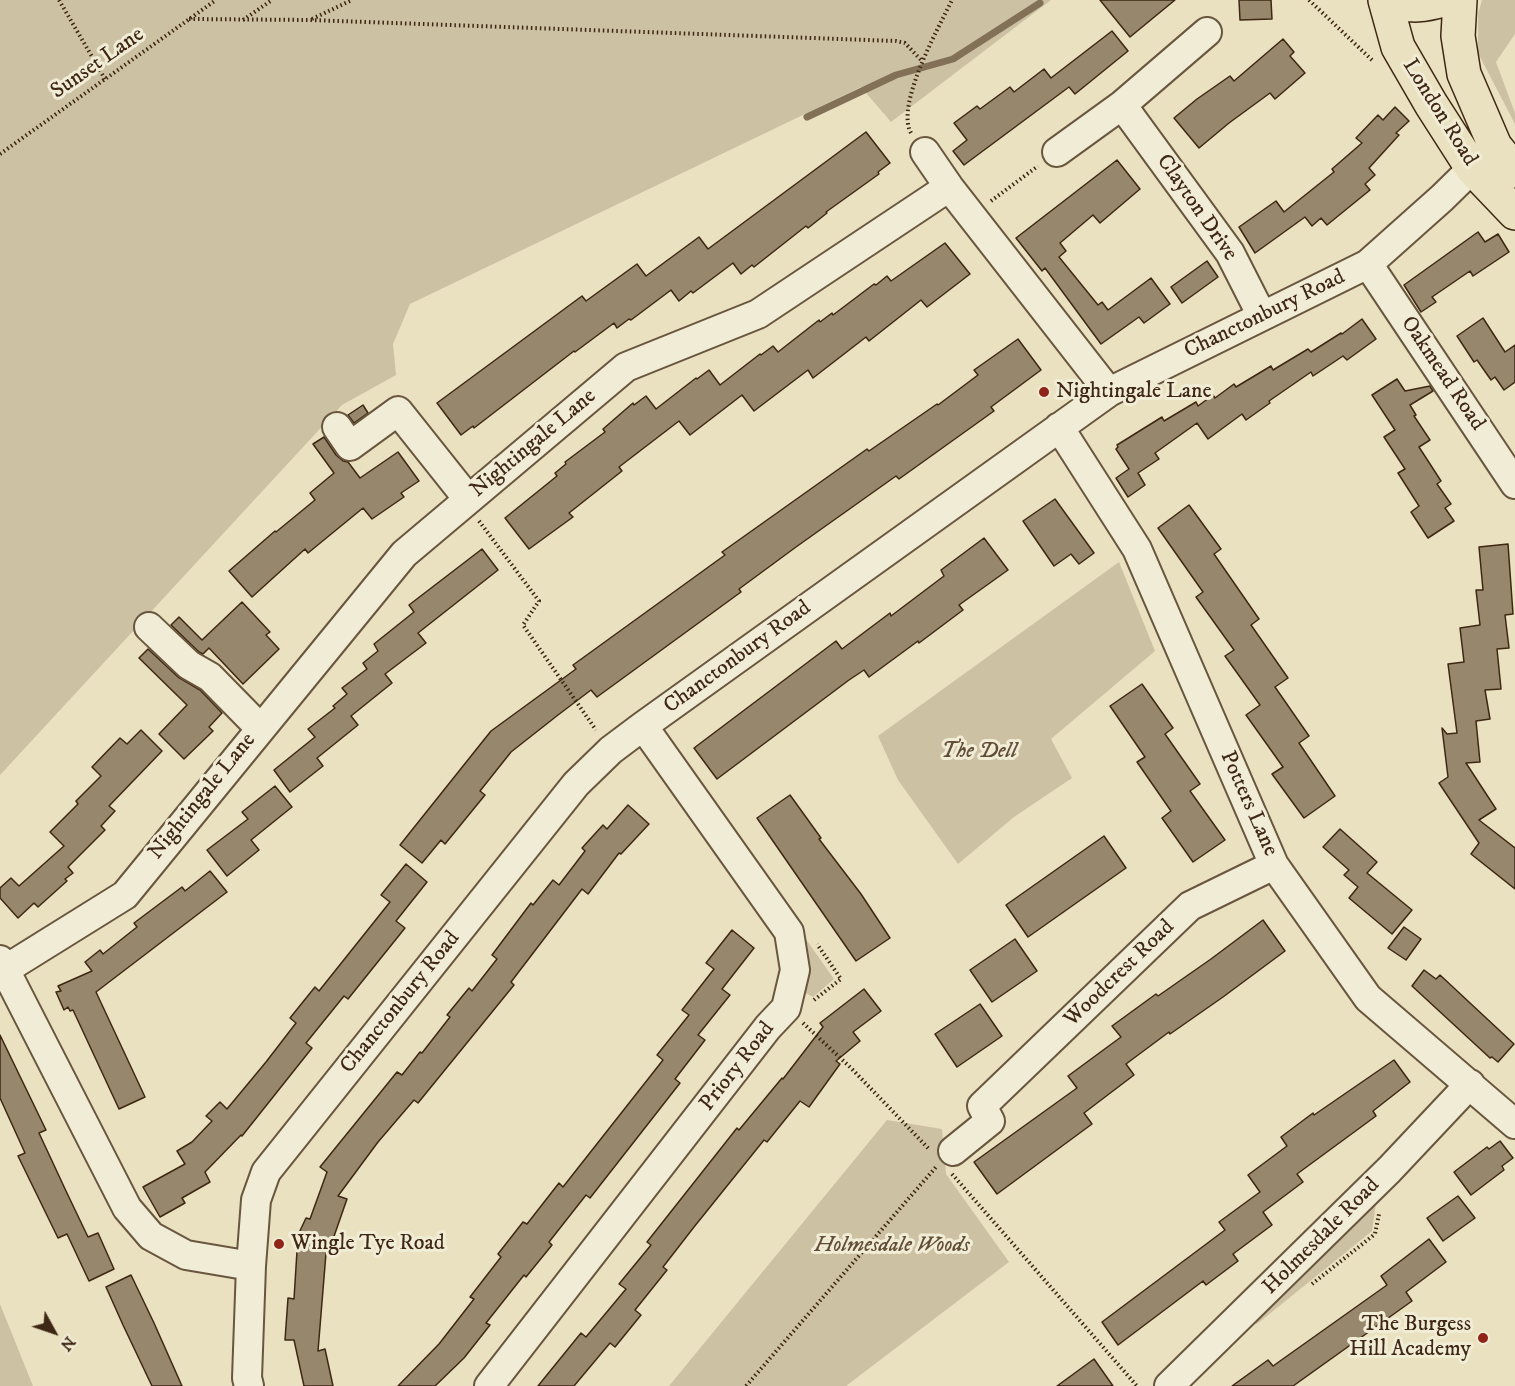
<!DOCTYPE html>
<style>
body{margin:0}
#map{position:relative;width:1515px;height:1386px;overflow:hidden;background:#eae1c0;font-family:"IM FELL DW Pica",serif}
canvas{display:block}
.north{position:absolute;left:24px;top:1302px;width:60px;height:60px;-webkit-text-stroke:4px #f1ecd6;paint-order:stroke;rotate:130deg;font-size:16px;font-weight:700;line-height:24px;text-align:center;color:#3e2713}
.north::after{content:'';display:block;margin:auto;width:21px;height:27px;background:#3e2713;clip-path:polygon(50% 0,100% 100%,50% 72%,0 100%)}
</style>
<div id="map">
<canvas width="1515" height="1386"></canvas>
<div class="north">N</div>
</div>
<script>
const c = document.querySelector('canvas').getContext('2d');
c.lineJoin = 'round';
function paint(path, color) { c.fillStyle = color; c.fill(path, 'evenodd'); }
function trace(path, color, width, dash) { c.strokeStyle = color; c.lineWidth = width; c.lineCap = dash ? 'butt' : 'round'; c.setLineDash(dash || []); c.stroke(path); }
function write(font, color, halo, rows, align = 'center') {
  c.font = font + ' "IM FELL DW Pica",serif'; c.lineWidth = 6; c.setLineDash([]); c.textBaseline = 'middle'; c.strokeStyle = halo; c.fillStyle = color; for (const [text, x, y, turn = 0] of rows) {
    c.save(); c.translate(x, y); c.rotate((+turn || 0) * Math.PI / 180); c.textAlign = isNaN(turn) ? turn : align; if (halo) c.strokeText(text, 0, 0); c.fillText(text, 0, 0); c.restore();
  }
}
paint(new Path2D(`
 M 0,0 L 1051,0 L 891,122 L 861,87 L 410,304 L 393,344 L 396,375 L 342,405 L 0,775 Z
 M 1482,0 L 1515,0 L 1515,34 L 1496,62 L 1515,113 L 1515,124 L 1478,53 L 1478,14 Z
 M 1119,562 L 1155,651 L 1051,739 L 1072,778 L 1014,817 L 958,864 L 898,780 L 878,736 Z
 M 798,928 L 834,979 L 813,997 L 802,991 Z
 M 887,1120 L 942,1129 L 946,1174 L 1009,1262 L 846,1386 L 669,1386 Z
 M 1387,1191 L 1376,1203 L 1372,1231 L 1257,1324 L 1252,1320 Z
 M 0,1304 L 33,1386 L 0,1386 Z`), '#cdc1a3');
trace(new Path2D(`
 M 807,117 L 896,75 L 953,59 L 1040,3`), '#827157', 7);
const building = new Path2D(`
 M 1100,0 L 1175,0 L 1130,37 Z
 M 1239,0 L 1271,0 L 1272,19 L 1240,20 Z
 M 1112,31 L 1128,51 L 1075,94 L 1069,87 L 964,165 L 953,151 L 967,140 L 954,123 L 977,106 L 980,109 L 1010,87 L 1014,92 L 1044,69 L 1051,78 Z
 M 1283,39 L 1294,52 L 1290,56 L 1305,73 L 1275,99 L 1270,93 L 1229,123 L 1199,148 L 1174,118 L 1197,99 L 1230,76 L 1234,81 Z
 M 1395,107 L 1409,121 L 1396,133 L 1399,135 L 1369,168 L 1375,175 L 1365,184 L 1370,190 L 1327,225 L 1321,218 L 1312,226 L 1305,217 L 1255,253 L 1239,227 L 1276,201 L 1284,212 L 1334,172 L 1332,169 L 1362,143 L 1356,138 L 1378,115 L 1383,120 Z
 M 866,132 L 890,163 L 878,172 L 879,174 L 826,212 L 827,213 L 808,228 L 806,226 L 754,267 L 752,265 L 741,274 L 733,263 L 693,293 L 691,291 L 679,301 L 671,290 L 631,320 L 629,319 L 617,328 L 614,323 L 575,352 L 574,351 L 474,428 L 473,426 L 461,435 L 437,403 L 582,296 L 586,301 L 637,264 L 646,276 L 699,237 L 708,249 Z
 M 1117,160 L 1140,189 L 1100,223 L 1093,215 L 1060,243 L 1066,251 L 1059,257 L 1098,305 L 1102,302 L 1108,310 L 1151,278 L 1170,304 L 1144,323 L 1139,317 L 1101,344 L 1045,268 L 1042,271 L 1016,238 Z
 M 1478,232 L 1485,242 L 1498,234 L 1509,252 L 1473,276 L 1470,271 L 1432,297 L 1436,302 L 1421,312 L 1404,285 Z
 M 945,243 L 970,274 L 927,307 L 921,300 L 869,341 L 866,337 L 813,378 L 808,370 L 754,411 L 742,395 L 690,435 L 679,421 L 619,467 L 622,471 L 569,513 L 573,517 L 529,549 L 505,518 L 557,476 L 555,473 L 566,464 L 565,462 L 605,432 L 603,429 L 633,403 L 634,405 L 646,396 L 656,409 L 696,378 L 697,379 L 709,370 L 720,385 L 760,354 L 761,355 L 773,346 L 778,352 L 819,320 L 820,322 L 832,313 L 833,315 L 874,284 L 876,285 L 887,276 L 891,281 Z
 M 1207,261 L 1218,277 L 1182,303 L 1171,287 Z
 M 1483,318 L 1505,352 L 1515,345 L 1515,382 L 1504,390 L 1495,377 L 1491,380 L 1477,360 L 1474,362 L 1457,336 Z
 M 1362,319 L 1376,339 L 1347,360 L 1343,356 L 1313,376 L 1311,372 L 1269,401 L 1270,403 L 1246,420 L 1242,414 L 1208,439 L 1197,423 L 1155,453 L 1159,459 L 1138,473 L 1145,485 L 1128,497 L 1116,478 L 1129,469 L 1116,449 L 1118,447 L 1117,445 L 1162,417 L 1164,421 L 1196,402 L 1198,406 L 1213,395 L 1215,398 L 1234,384 L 1236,387 L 1271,366 L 1273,370 L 1308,349 L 1311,352 L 1341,333 L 1342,334 Z
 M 1018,339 L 1041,370 L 991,407 L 994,411 L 899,479 L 896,476 L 796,547 L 739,589 L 741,592 L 597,697 L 591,690 L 558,715 L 511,752 L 480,791 L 485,795 L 445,844 L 441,840 L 422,863 L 400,845 L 491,731 L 576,669 L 573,665 L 725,555 L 722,552 L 867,449 L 869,451 L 937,404 L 938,405 L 978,375 L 974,370 Z
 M 1397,379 L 1405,391 L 1430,386 L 1433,391 L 1410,405 L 1416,415 L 1414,416 L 1430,440 L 1419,447 L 1441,481 L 1437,484 L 1451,504 L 1445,508 L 1454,521 L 1428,538 L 1411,512 L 1419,506 L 1398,473 L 1405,469 L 1384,437 L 1395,430 L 1372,395 Z
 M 363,405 L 368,413 L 354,423 L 348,415 Z
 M 324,437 L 336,455 L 343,461 L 348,462 L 360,478 L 398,452 L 419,481 L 401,493 L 404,497 L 372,519 L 363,508 L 308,553 L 305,549 L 252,597 L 229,571 L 275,531 L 276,532 L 315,500 L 310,493 L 334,473 L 313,444 Z
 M 1055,499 L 1094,553 L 1079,564 L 1071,554 L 1054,566 L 1023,521 Z
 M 1189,505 L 1221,549 L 1214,554 L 1259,619 L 1251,625 L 1288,678 L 1275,687 L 1309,736 L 1299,743 L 1335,796 L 1304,818 L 1272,774 L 1283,767 L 1246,715 L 1260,705 L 1225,656 L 1234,650 L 1196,597 L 1203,592 L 1158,528 Z
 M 984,538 L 1008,570 L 959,605 L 963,610 L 919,643 L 918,641 L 869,677 L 864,670 L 849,680 L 717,779 L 694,748 L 836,641 L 842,649 L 890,613 L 891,616 L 944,576 L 941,570 Z
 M 1508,544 L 1513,614 L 1505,615 L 1509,648 L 1497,649 L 1501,689 L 1485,690 L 1490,719 L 1476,721 L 1480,762 L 1466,763 L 1496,809 L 1479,820 L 1515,848 L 1515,889 L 1471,854 L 1479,843 L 1439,783 L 1448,777 L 1442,728 L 1447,734 L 1457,733 L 1448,664 L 1464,662 L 1460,628 L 1480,625 L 1476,590 L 1483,590 L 1479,547 Z
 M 482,549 L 498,570 L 418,633 L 426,643 L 385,674 L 392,683 L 351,716 L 358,725 L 317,758 L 323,766 L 290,792 L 274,770 L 315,737 L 308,729 L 335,708 L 333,706 L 347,694 L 342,688 L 367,669 L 363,663 L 378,651 L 374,644 L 414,612 L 409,605 Z
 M 242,602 L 270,632 L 266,635 L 279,649 L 243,684 L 209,648 L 203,654 L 199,652 L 171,625 L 179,617 L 202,640 Z
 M 148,649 L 178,677 L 200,690 L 222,713 L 209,727 L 213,731 L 184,759 L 159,734 L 187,705 L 139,658 Z
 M 1142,684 L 1173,728 L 1165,734 L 1200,784 L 1190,791 L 1225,840 L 1193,862 L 1162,818 L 1171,811 L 1137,762 L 1145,757 L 1110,706 Z
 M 141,730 L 162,751 L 109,806 L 115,811 L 101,826 L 105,830 L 68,867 L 73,873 L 65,879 L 67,881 L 38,907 L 34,903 L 18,918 L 0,898 L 0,888 L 11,878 L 19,886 L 64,846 L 50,832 L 78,804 L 76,801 L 101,776 L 92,767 L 120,738 L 127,744 Z
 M 275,786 L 292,807 L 251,840 L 259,850 L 227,876 L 207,850 L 248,819 L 242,812 Z
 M 790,795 L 821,838 L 819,839 L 861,894 L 890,938 L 856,961 L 757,818 Z
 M 628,805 L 649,824 L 621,854 L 619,853 L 588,894 L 582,889 L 511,982 L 514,985 L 418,1103 L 414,1100 L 378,1142 L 338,1196 L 347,1199 L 332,1242 L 327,1241 L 318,1351 L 325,1349 L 333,1386 L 304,1386 L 294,1340 L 285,1340 L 288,1298 L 294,1299 L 298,1235 L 306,1218 L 310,1219 L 327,1172 L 320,1167 L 397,1072 L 402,1075 L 420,1052 L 422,1053 L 450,1017 L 447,1015 L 469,988 L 472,991 L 497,959 L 492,955 L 531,903 L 533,905 L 553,880 L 559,885 L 585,851 L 582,848 L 603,825 L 607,829 Z
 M 1340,829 L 1377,862 L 1367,873 L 1412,910 L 1392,934 L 1349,898 L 1358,887 L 1344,875 L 1349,870 L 1323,847 Z
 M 1104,836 L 1126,868 L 1028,937 L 1006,905 Z
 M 406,864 L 427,882 L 396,921 L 405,928 L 348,999 L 344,996 L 306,1043 L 312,1048 L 242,1136 L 241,1135 L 205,1172 L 210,1182 L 182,1198 L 185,1203 L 160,1217 L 143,1187 L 185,1164 L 177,1151 L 192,1142 L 212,1121 L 206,1116 L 220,1102 L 227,1109 L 266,1062 L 296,1023 L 290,1018 L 315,987 L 319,991 L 390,902 L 381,895 Z
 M 210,871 L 227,892 L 96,992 L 145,1097 L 119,1109 L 73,1010 L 70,1011 L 68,1007 L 64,1010 L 56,992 L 61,991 L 58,986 L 92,971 L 85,962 L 100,950 L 103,954 L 137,927 L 134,923 L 182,887 L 185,891 Z
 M 1263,920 L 1285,951 L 1223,997 L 1170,1034 L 1169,1032 L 1126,1064 L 1134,1075 L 1084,1113 L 1092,1124 L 997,1194 L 974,1162 L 1077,1088 L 1068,1076 L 1121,1037 L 1112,1026 L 1156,994 L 1158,996 L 1211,959 Z
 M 1404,927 L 1421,939 L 1406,960 L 1388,948 Z
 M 732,930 L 754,948 L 722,989 L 730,995 L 698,1035 L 705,1040 L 675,1079 L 680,1083 L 590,1198 L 586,1195 L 549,1242 L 552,1245 L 526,1277 L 524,1275 L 486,1323 L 490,1325 L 464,1358 L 435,1386 L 398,1386 L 439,1344 L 474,1299 L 470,1297 L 501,1257 L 498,1254 L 523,1222 L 527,1224 L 559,1183 L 563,1187 L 663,1060 L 657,1055 L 689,1015 L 682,1010 L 714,969 L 706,963 Z
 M 1015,939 L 1037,971 L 992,1002 L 970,970 Z
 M 1424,970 L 1436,979 L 1440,975 L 1514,1044 L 1498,1062 L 1492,1057 L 1490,1058 L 1412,986 Z
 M 864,989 L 881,1011 L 853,1032 L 860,1041 L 836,1061 L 840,1064 L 809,1107 L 800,1101 L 767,1142 L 764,1140 L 694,1227 L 663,1267 L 667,1270 L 635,1310 L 641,1315 L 615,1347 L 610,1343 L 574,1386 L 538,1386 L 581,1333 L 586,1337 L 626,1289 L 619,1284 L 651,1245 L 647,1242 L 737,1128 L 739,1130 L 782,1078 L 783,1079 L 823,1027 L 820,1023 Z
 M 980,1004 L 1002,1036 L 957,1067 L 935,1034 Z
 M 0,1035 L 46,1130 L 39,1133 L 66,1191 L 88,1237 L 98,1233 L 114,1269 L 89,1281 L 67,1234 L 58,1238 L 18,1156 L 25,1153 L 0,1098 Z
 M 1394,1060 L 1410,1082 L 1373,1111 L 1376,1116 L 1297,1174 L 1303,1182 L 1263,1212 L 1272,1225 L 1233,1254 L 1238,1261 L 1206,1285 L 1203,1281 L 1118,1345 L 1102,1322 L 1225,1230 L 1219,1222 L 1260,1192 L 1248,1175 L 1287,1146 L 1281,1137 L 1313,1113 L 1314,1115 Z
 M 1500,1141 L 1513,1158 L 1502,1166 L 1504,1170 L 1471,1195 L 1454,1172 L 1487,1147 L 1489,1149 Z
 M 1458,1196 L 1475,1218 L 1443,1241 L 1427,1218 Z
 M 1429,1239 L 1446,1262 L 1406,1292 L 1412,1301 L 1293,1386 L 1232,1386 L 1268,1360 L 1273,1366 L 1387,1285 L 1381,1276 Z
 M 131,1275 L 154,1323 L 182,1386 L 152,1386 L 123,1325 L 106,1287 Z
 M 1094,1359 L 1113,1386 L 1057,1386 Z`);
paint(building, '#97886d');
trace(building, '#3e2713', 1.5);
const minor = new Path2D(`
 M 1122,105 L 1230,253 L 1262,316
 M 925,152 L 949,187
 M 1057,152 L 1122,105 L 1207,32
 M 1368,264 L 1515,484
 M 337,427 L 350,446 L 398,411 L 468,499
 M 1059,427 L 1137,549 L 1274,865 L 1368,998 L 1515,1124
 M 149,627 L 189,665 L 210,677 L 260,728
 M 0,960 L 127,1208 L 151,1236 L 186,1255 L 251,1266
 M 6,969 L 125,895 L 404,554 L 626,367 L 758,314 L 949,187 L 1109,392
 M 953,1151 L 990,1121 L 982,1106 L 1190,906 L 1274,865
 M 249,1386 L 247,1378 L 251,1266 L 256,1200 L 266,1172 L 576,784 L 611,750 L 643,726 L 1109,392 L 1368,264 L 1442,198 L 1489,152
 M 489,1386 L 768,1027 L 786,1008 L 795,970 L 789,932 L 643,726
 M 1169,1386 L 1389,1170 L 1470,1084`);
const major = new Path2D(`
 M 1385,0 L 1398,47 L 1431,104 L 1472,168 L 1515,213
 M 1394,0 C 1410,8 1426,5 1443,0
 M 1460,0 L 1458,36 L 1464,74 L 1495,146 L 1515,171`);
trace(minor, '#69563e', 32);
trace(major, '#3e2713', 36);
trace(new Path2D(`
 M 59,0 L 105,79
 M 1309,0 L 1373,61
 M 189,19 L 310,20 L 896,41 L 905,43 L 922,61
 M 312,19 L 352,0
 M 243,20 L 272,0
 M 911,133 C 895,105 939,27 952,0
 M 0,154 L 216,0
 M 991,201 L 1038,166
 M 479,521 L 539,601 L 523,625 L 596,730
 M 814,1000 L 841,979 L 817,944
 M 803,1023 L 852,1069 L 929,1149
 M 952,1174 L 1137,1386
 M 1312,1284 L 1375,1234 L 1379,1214
 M 746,1386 L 936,1167`), '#3e2713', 4, [1.5, 3]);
trace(minor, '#f1ecd6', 28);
trace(major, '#eae1c0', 33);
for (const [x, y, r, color] of [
 [1044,392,6,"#8f2418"],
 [279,1244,6,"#8f2418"],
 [1483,1338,6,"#8f2418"]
]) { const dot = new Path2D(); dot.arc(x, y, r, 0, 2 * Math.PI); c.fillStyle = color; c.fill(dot); trace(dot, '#f1ecd6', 2); }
write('22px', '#3e2713', '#f1ecd6', [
 ["Sunset Lane",98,64,-35],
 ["London Road",1439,113,58],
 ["Clayton Drive",1196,208,55],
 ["Chanctonbury Road",1265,315,-26],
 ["Oakmead Road",1442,374,56],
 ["Nightingale Lane",534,444,-40],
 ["Chanctonbury Road",738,658,-36],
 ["Nightingale Lane",203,797,-51],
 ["Potters Lane",1248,804,66],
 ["Woodcrest Road",1120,974,-44],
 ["Chanctonbury Road",401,1003,-51],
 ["Priory Road",738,1067,-52],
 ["Holmesdale Road",1322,1237,-45]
]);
write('22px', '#3e2713', '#f1ecd6', [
 ["Nightingale Lane",1056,392],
 ["Wingle Tye Road",291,1244],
 ["The Burgess",1471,1325,"right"],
 ["Hill Academy",1471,1350,"right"]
], 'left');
write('italic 22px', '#624e37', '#f1ecd6', [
 ["The Dell",979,752],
 ["Holmesdale Woods",892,1246]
]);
</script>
